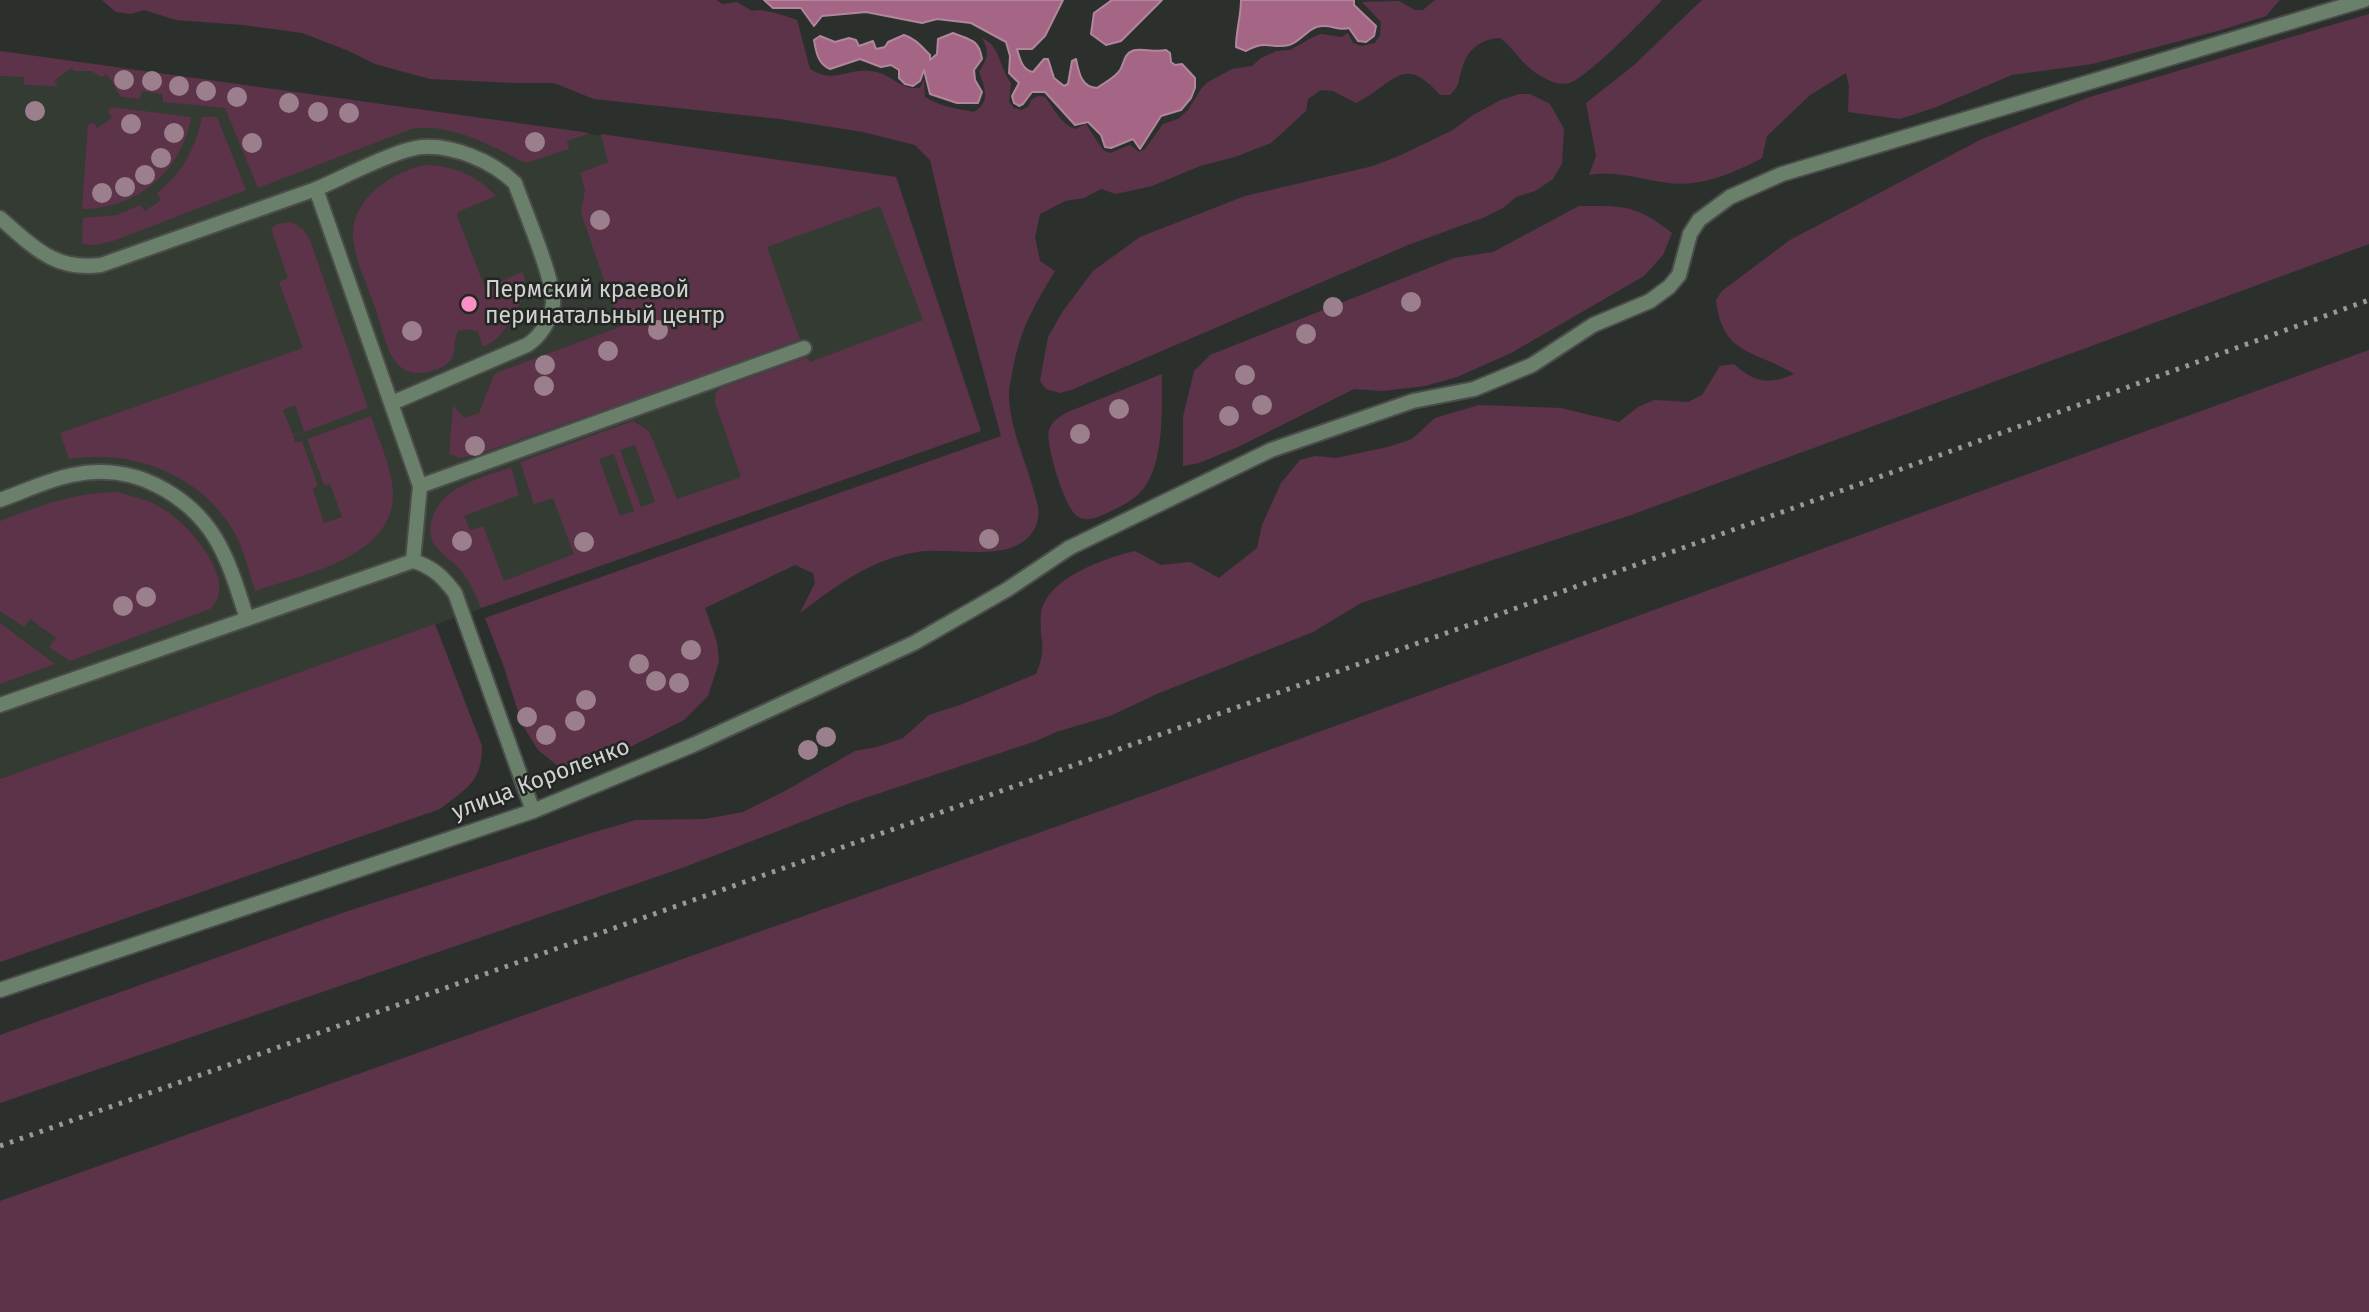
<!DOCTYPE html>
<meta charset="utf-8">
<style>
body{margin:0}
canvas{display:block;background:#2c302d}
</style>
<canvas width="2369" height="1312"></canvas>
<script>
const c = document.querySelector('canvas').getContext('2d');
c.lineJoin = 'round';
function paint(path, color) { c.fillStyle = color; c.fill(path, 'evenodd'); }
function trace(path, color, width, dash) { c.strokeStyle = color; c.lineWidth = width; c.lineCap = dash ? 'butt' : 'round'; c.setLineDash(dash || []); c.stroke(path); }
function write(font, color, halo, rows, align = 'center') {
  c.font = font + ' "Fira Sans",sans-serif'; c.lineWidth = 5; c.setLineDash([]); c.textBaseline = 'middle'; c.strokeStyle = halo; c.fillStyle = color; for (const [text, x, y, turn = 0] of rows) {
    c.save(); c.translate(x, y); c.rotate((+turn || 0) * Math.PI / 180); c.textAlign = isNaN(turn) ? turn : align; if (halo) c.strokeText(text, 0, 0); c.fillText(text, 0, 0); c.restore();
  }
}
paint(new Path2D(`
 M 0,51 L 896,177 L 981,431 L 0,779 Z`), '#333b33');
paint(new Path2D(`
 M 102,0 L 716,0 L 723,4 L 737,2 L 752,11 C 763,8 785,16 797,20 L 810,69 C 835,84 845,69 869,71 C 892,72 897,90 920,88 L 924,79 L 925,97 C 939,106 957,109 974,112 C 991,102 985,88 979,72 C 988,57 990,54 982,38 C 1001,46 999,68 1011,83 L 1009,102 L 1014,108 L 1021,110 L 1028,107 L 1031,100 L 1038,96 L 1045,97 C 1055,110 1060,123 1075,129 L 1086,124 L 1103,150 L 1110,153 L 1130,145 L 1139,152 L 1145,149 L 1163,124 L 1178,119 L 1188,110 L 1201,89 L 1208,82 L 1232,69 L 1252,66 L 1261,58 L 1277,51 L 1290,50 L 1313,37 L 1321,34 L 1342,37 L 1348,33 L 1353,43 L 1361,46 L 1375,43 L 1380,35 L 1381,22 L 1362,2 L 1399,1 L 1415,10 L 1423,10 L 1435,0 L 1662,0 C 1647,16 1586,79 1569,83 C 1558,86 1548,80 1539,75 C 1522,65 1515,49 1500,38 C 1481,39 1467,49 1462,69 C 1457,82 1462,83 1450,95 L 1440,95 C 1402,52 1394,85 1356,103 L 1333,91 L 1321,90 L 1308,99 L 1306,111 L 1271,143 L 1235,157 L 1200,166 L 1152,186 L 1116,194 L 1101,189 L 1084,198 L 1065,201 L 1040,214 L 1035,237 L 1040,261 L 1055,271 C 1034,306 1021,327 1013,368 C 1012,376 1009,386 1009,394 C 1009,428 1026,460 1034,492 C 1036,499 1040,510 1038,518 C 1037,526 1032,535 1025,540 C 1001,561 948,547 917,552 C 871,559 836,586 800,613 L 815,583 L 813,573 L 795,565 L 705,608 L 717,642 L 719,662 L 708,696 L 684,720 L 604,760 L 578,768 L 558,766 L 538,750 L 522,724 L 504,667 L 485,618 L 1001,436 L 956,270 L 930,160 L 915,145 L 863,132 L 780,119 L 594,99 L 554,83 L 514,83 L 430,79 L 375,64 L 349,51 L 302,33 L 243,25 L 176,20 L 144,10 L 131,14 L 116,12 Z
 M 1702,0 L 2280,0 L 2266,16 L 2221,30 L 2092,64 L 2012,75 L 1936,107 L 1900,119 L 1848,112 L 1849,86 L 1846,73 L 1810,95 L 1767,136 L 1762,158 C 1734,173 1701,187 1669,183 C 1642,180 1616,170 1589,175 L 1596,156 L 1586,103 L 1633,66 Z
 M 2369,14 L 2369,244 L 1631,515 L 1361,603 L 1313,632 L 1159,693 L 1110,716 L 1056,732 L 1036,741 L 853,802 L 682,868 L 0,1103 L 0,1035 L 345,912 L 598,831 L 636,820 L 705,819 L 743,812 L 787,790 L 855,751 L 877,747 L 903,738 L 929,715 L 960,705 L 1036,674 C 1048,648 1039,641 1041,615 C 1044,579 1105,558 1135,551 L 1161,565 L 1190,562 L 1219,578 L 1257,548 L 1262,525 L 1281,483 L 1300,460 L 1315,456 L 1336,458 L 1388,447 L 1412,439 L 1435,418 L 1479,405 L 1561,408 L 1619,422 L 1638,407 L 1654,400 L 1688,402 L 1702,395 L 1720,366 L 1734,364 C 1755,383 1769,385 1794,374 C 1756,350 1722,356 1716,300 L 1722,291 L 1790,240 L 1982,139 L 2090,97 Z
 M 0,51 L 590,133 L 567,141 L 569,149 L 526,163 C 491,146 451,122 411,129 L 258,188 L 225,108 L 163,102 L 163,94 L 142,91 L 140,99 L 121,97 L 107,74 L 102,77 L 91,71 L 74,71 L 71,68 L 54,81 L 58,86 L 24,85 L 24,77 L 0,76 Z
 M 1519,94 L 1530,94 L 1550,104 L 1564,129 L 1562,163 L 1553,179 L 1535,191 L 1516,197 L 1503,208 L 1485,217 L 1408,245 L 1071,390 L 1060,393 L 1046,389 L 1040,381 L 1048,337 L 1063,311 L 1093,271 L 1140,237 L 1245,196 L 1373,166 L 1399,156 L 1453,130 L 1473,115 L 1501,100 Z
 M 111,107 L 191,117 C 182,171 137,209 82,209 L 88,124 L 94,123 L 97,128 L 112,118 L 108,112 Z
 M 202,117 L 217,117 L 246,190 L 113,241 L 95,245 L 82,244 L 83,218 L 117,215 L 140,205 L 145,211 L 161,200 L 157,193 C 183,173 195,149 202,117 Z
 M 601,134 L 896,177 L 981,431 L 481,608 C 475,593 468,578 457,566 C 451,560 443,555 437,548 C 431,540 429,533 431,523 C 439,486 480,479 511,467 L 519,495 L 464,516 L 470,530 L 483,526 L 504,581 L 574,554 L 553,498 L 534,504 L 520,462 L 633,421 L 649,431 L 677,499 L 741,477 L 715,403 L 716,392 L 721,388 L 807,357 L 810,362 L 923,320 L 880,206 L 767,247 L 800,339 L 715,371 L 479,454 L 460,458 L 449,454 L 453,405 L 464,418 L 479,413 L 494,375 L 498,372 L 620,327 L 581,213 L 585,190 L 580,173 L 608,162 ZM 635,445 L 655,502 L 641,507 L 620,450 ZM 614,454 L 634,511 L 620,516 L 599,459 Z
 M 424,165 C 452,165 477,175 496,196 L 458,212 L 457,216 L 484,285 L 488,287 L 522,272 C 533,287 510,327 497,338 C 493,342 488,344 483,347 L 478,332 L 468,329 L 458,331 C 452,343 457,353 450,361 C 441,371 417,377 405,370 C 387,359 383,331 377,313 C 370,291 354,259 353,236 C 351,199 393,172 424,165 Z
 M 1579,206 C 1624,206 1635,204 1672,233 L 1663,255 L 1644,276 L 1511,353 L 1457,377 L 1425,386 L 1383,391 L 1354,389 L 1238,447 L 1199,463 L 1183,466 L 1183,417 L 1194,371 L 1210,355 L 1454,258 L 1493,252 Z
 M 291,222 L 303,229 L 310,240 L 368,408 L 293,436 L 295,443 L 302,441 L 318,486 L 313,489 L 324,523 L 342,517 L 330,484 L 324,485 L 307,439 L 371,416 C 379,441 392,467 393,493 C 394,558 303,574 255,591 C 248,568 242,541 227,521 C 192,471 128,449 69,459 L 60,433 L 303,348 L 279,282 L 288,278 L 271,228 L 277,224 ZM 295,405 L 304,431 L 293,435 L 283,410 Z
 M 2369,350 L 2369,1312 L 0,1312 L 0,1201 L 1151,793 Z
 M 1162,374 C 1162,405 1164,458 1146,485 C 1137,499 1122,506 1107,513 C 1098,517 1087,523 1077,516 C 1065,508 1045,444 1049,430 C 1052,421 1060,416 1068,412 Z
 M 118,492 C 133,497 150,500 163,509 C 188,523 241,583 210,609 L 70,661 L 49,647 L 56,638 L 30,619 L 24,627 L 0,611 L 0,521 C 39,506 75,492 118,492 Z
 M 0,623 L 55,664 L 0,684 Z
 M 435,624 L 482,746 C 482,782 467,788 440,809 L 0,962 L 0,779 Z`), '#5d3349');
const water = new Path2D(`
 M 764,0 L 1063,0 L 1045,36 L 1032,49 L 1017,49 C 1020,59 1022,70 1033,72 L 1044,59 L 1048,59 L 1054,78 L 1064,86 L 1068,84 L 1072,61 L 1076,59 C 1079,73 1081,87 1097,88 C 1105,82 1115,78 1120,70 C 1124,64 1124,54 1132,51 C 1140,47 1153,53 1166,50 L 1170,53 L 1171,62 L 1175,65 L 1182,64 L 1195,78 L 1195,88 L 1191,98 L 1181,110 L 1161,116 L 1140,149 L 1133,139 L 1111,148 L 1105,147 L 1101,135 L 1088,122 L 1075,125 L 1045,92 L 1032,92 L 1023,104 L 1019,106 L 1014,103 L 1012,96 L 1019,83 L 1009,73 L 1010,56 L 1006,42 L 971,23 L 937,19 L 922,23 L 866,12 L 822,16 L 814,26 L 801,8 L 773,8 Z
 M 1112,0 L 1162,0 L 1121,41 L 1106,45 L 1091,34 L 1094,13 Z
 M 1241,0 L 1354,0 L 1354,5 L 1376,26 L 1374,36 L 1366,42 L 1358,41 L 1349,28 C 1338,31 1333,25 1322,26 C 1309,26 1301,42 1289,45 C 1270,49 1266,39 1246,51 L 1236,47 C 1236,31 1241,16 1241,0 Z
 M 953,33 C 970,40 979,39 982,59 L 974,70 L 975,80 L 982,92 L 978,103 L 957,103 L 930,94 L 924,70 L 920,81 L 913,86 L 905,84 L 899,78 L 899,70 L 891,65 L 881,67 L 860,59 L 830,69 C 818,64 816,52 814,40 L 820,36 L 835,42 L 849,38 L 856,40 L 859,46 L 873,41 L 876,49 L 885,47 L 888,42 L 904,35 C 915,38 922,47 930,55 L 930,60 L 937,54 L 938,39 Z`);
paint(water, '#a56585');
trace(water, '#b2869c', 2);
const lane = new Path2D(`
 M 316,189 C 342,178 397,149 422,147 C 454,145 492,161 515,183 C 524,209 555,281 553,304 C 551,320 540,337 527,345 L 392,403
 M 0,218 C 34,247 54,271 101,265 L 316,189 L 420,486 L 413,561
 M 420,486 L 804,348
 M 0,500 C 23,492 47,480 72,475 C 100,469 130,472 156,485 C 216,515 228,559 247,619
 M 1069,548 L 1271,450 L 1413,401 L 1474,389 L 1532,365 L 1593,325 L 1650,301 L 1669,287 L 1679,275 L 1690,234 L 1699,220 L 1730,197 L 1782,174 L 2364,0
 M 0,705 L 413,561 C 433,567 443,577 455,593 L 533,811`);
const street = new Path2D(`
 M 0,990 L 533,811 L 693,745 L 914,643 L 1008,589 L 1069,548`);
trace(lane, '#4a4d4a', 18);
trace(street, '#4a4d4a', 18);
trace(lane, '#6a806b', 14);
trace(street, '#6a806b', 14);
trace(new Path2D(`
 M 0,1146 L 1500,614 L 2369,300`), '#979a97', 5, [3.5, 7]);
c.fillStyle = '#9c7f8c';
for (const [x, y] of [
 [124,80],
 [152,81],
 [179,86],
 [206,91],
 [237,97],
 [289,103],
 [35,111],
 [318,112],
 [349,113],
 [131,124],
 [174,133],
 [535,142],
 [252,143],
 [161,158],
 [145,175],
 [125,187],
 [102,193],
 [600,220],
 [1411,302],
 [1333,307],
 [658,330],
 [412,331],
 [1306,334],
 [608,351],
 [545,365],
 [1245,375],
 [544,386],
 [1262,405],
 [1119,409],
 [1229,416],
 [1080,434],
 [475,446],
 [989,539],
 [462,541],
 [584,542],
 [146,597],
 [123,606],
 [691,650],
 [639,664],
 [656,681],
 [679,683],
 [586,700],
 [527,717],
 [575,721],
 [546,735],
 [826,737],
 [808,750]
]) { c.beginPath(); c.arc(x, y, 10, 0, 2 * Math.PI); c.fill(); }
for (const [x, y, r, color] of [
 [469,304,9,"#fa8fc6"]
]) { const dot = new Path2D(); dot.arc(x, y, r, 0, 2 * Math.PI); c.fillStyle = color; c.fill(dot); trace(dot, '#232623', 2.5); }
write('23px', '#d0d2d0', '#232623', [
 ["Пермский краевой",485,291],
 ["перинатальный центр",485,317]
], 'left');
write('23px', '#d0d2d0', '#232623', [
 ["улица Короленко",541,780,-21]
]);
</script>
